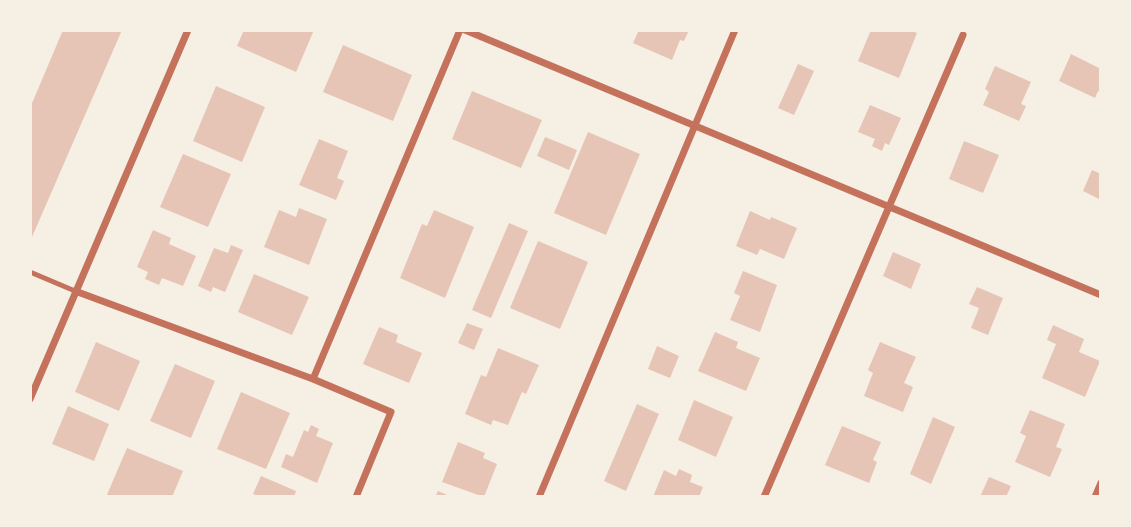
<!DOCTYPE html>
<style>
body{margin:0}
#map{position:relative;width:1131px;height:527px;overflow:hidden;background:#f6efe4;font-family:"Work Sans",sans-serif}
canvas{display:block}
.frame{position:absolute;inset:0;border:32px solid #f6efe4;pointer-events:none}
</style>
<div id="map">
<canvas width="1131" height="527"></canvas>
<div class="frame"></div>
</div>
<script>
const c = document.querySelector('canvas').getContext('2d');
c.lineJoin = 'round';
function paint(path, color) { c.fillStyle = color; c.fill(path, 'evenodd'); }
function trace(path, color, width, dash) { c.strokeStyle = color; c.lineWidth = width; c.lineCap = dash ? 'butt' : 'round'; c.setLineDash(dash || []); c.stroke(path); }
paint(new Path2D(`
 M 63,30 L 122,30 L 32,237 L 30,236 L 30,108 Z
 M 244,30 L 314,30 L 296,72 L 237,46 Z
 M 639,30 L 689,30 L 684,41 L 680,40 L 672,60 L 633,43 Z
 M 871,30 L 909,30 L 917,33 L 899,78 L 858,61 Z
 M 343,45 L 412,75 L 393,121 L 323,92 Z
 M 1071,54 L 1101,69 L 1101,93 L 1098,91 L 1095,98 L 1059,81 Z
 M 798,64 L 814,71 L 794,115 L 778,108 Z
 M 995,66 L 1031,82 L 1021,104 L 1026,106 L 1019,121 L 983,105 L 989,92 L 985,89 Z
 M 216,86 L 265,107 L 242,162 L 193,141 Z
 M 472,91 L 542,120 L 521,168 L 452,139 Z
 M 870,105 L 901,118 L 889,145 L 885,143 L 882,151 L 872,146 L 875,139 L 858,132 Z
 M 588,132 L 640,154 L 606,235 L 554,213 Z
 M 545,137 L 577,150 L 569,170 L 537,156 Z
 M 319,139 L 348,151 L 337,178 L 344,181 L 336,200 L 299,185 Z
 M 964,141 L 999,155 L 983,193 L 949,179 Z
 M 183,154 L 231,174 L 208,227 L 160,207 Z
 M 1092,170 L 1101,174 L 1101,200 L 1083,191 Z
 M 299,208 L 327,219 L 309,265 L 264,247 L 279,210 L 296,217 Z
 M 434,210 L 474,227 L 445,298 L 400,278 L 422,224 L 427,226 Z
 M 750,211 L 770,220 L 771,217 L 797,228 L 784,259 L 760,249 L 757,255 L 736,246 Z
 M 509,223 L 528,231 L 491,318 L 472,310 Z
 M 153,230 L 171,238 L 169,244 L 196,256 L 183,286 L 162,278 L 159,285 L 145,279 L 148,272 L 137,267 Z
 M 538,241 L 588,262 L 560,329 L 510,308 Z
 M 231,245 L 243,250 L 225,292 L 213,287 L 211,292 L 198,286 L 214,248 L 228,253 Z
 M 893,252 L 921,264 L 911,289 L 883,276 Z
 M 743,271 L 777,285 L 760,332 L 730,320 L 740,296 L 734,293 Z
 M 254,274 L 309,297 L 292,335 L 238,312 Z
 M 977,287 L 1003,298 L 988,335 L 971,328 L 979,308 L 969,304 Z
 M 467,323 L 483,329 L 474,350 L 458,343 Z
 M 1053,325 L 1084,339 L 1079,352 L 1100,361 L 1085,397 L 1042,378 L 1056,344 L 1047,340 Z
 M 379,327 L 398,335 L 396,342 L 422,353 L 409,383 L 363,364 Z
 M 715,332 L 738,342 L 736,348 L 760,358 L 746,391 L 698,371 Z
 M 96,342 L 140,361 L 119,411 L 75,392 Z
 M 880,342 L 916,357 L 904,383 L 913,387 L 903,412 L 864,396 L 873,373 L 868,370 Z
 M 657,346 L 679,356 L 670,378 L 648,369 Z
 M 498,348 L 539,365 L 526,394 L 522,392 L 508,425 L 493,420 L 491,425 L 465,414 L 481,375 L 486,377 Z
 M 175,364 L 215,381 L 191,438 L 150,421 Z
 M 241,392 L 290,413 L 266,469 L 217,449 Z
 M 694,400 L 733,417 L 716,457 L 678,440 Z
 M 637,404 L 659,414 L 626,491 L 604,481 Z
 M 68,406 L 109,424 L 94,461 L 52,444 Z
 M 1030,410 L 1065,424 L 1056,447 L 1062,449 L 1050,477 L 1015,462 L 1026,436 L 1020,433 Z
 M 933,417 L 955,427 L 931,484 L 910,474 Z
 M 311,425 L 319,429 L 316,436 L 333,443 L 317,483 L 281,467 L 286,454 L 293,457 L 304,430 L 308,432 Z
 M 842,426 L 881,442 L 873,460 L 877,462 L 869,483 L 825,465 Z
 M 458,442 L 485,453 L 483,458 L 497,464 L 484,497 L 442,482 Z
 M 127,448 L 183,471 L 172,497 L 106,497 Z
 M 679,469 L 692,475 L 690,482 L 703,487 L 699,497 L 653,497 L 664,470 L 676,476 Z
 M 261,476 L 296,491 L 294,497 L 261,497 L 253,494 Z
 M 989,477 L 1011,486 L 1006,497 L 980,497 Z
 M 438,491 L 452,497 L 435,497 Z`), '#e6c5b7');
trace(new Path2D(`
 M 30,272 L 75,291`), '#c5725c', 5);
trace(new Path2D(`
 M 465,30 L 1101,295
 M 75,291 L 313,379 L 391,412 L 356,497
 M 313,379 L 460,30
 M 30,399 L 188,30
 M 539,497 L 735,30
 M 764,497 L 963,35
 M 1095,497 L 1101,483`), '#c5725c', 7);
</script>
